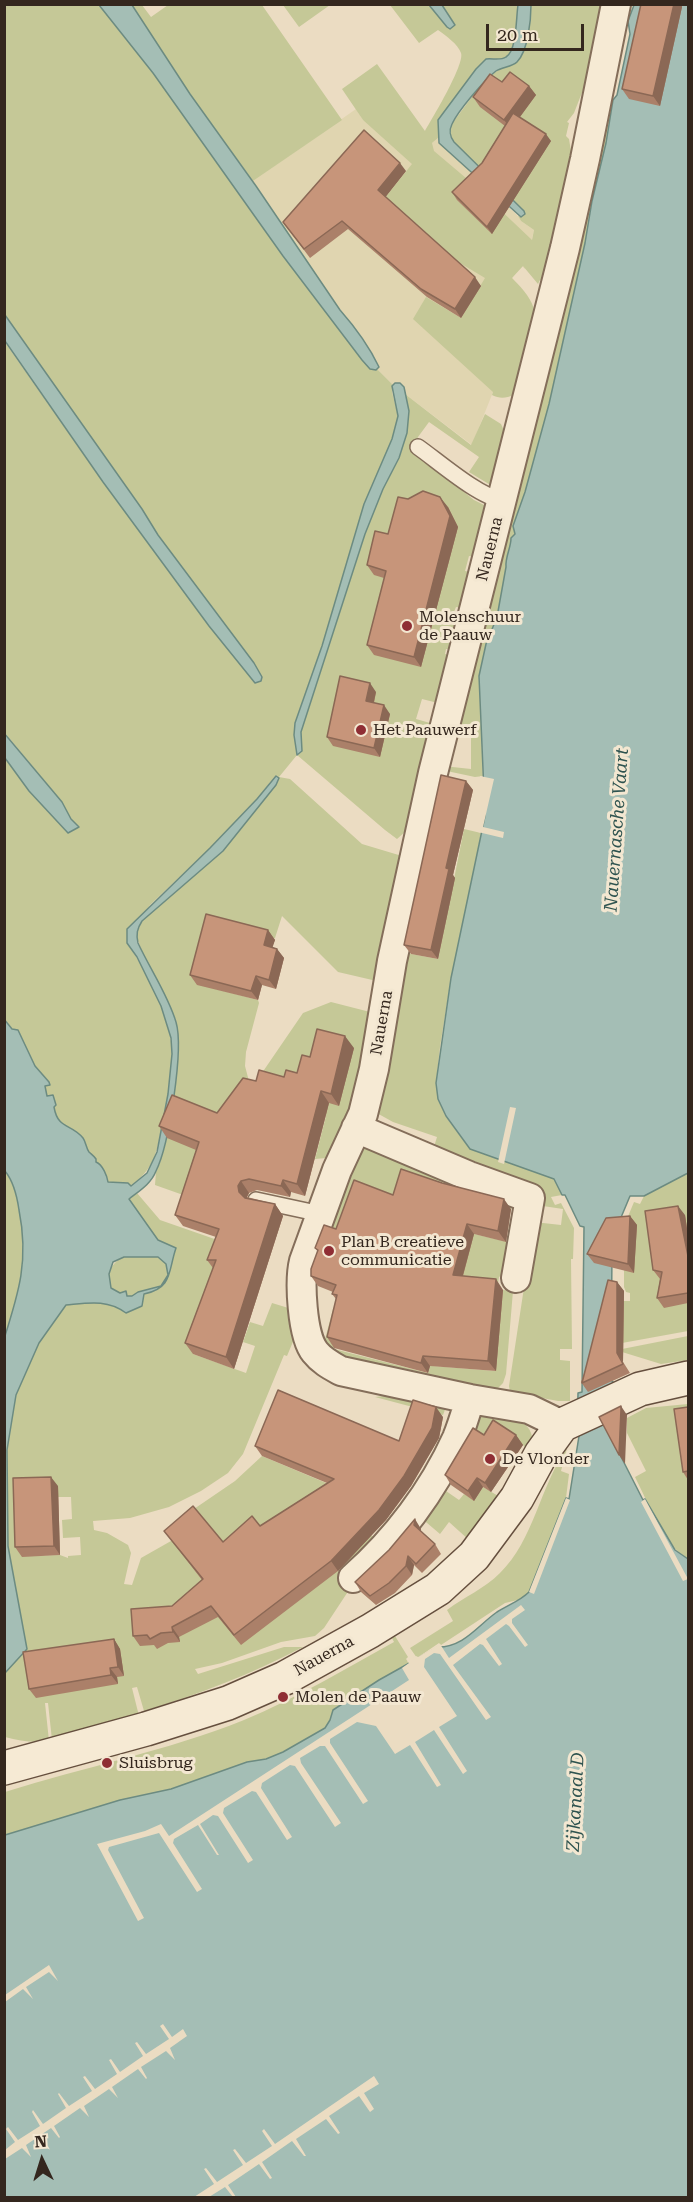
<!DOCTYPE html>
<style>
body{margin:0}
#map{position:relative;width:693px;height:2202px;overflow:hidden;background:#ebdcc2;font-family:"Roboto Serif",serif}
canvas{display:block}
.frame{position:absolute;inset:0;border:6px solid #34271e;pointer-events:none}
.north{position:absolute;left:12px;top:2130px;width:60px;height:60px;-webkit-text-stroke:4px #f3e7d1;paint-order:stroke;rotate:356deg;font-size:16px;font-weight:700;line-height:24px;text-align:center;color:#34271e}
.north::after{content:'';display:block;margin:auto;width:21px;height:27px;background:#34271e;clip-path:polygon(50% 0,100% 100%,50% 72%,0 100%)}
.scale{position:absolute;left:486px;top:24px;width:98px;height:27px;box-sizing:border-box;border:3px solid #34271e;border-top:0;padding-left:8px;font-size:18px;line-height:21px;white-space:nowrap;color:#34271e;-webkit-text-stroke:4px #f3e7d1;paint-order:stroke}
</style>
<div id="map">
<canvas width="693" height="2202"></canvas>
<div class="frame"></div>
<div class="north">N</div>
<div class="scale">20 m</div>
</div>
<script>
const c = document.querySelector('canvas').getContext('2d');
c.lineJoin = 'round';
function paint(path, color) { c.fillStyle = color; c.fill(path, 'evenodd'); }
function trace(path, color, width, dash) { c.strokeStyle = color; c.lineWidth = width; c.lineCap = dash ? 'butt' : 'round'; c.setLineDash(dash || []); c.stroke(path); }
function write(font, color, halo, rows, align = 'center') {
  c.font = font + ' "Roboto Serif",serif'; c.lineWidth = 6; c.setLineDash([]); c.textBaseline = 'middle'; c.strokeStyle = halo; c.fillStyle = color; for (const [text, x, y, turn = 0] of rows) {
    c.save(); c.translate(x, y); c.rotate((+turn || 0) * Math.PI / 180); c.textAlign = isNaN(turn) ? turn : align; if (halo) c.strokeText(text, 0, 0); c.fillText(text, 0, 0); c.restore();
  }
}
paint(new Path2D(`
 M 356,109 L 363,120 L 432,143 L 438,138 L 439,143 L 518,216 L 521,221 L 534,230 L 525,269 L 522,266 L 512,278 L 516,283 L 493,392 L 472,445 L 405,394 L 404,387 L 393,385 L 377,369 L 379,367 L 374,356 L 311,269 L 253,181 Z`), '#e0d5b0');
paint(new Path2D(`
 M 5,5 L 99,5 L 153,73 L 283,256 L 362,360 L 377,369 L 393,385 L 392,392 L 398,416 L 392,439 L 364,504 L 322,646 L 295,723 L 294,735 L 297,755 L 301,741 L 301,732 L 314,692 L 365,534 L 383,489 L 399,459 L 407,433 L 409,411 L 405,394 L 471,445 L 485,414 L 501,424 L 505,433 L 497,489 L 469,472 L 479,457 L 429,422 L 418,437 L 412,450 L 474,500 L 492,509 L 480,558 L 469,556 L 465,571 L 475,573 L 466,609 L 456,607 L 454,612 L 465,616 L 456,650 L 446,649 L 445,654 L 455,657 L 442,704 L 422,699 L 416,719 L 437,725 L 412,828 L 406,831 L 397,839 L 385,830 L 297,755 L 279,777 L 290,779 L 362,844 L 402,856 L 381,982 L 338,972 L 282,916 L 275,938 L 197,984 L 258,1000 L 259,1003 L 246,1052 L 245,1066 L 251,1089 L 303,1013 L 331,1002 L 370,1012 L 353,1113 L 326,1158 L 315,1159 L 326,1116 L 318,1069 L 186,1196 L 155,1185 L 156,1172 L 160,1163 C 167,1121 185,1062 176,1020 L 144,957 L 136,935 L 142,921 L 223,851 L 275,776 L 257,799 L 210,848 L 150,905 L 127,943 C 147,972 173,1019 172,1056 C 172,1079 167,1101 162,1124 C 157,1151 155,1169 130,1186 L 128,1183 L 108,1182 C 103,1170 94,1161 88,1151 C 86,1146 86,1142 83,1138 C 78,1132 73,1131 67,1128 C 55,1120 54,1109 53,1095 L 47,1096 L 45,1086 L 49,1082 L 35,1066 L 18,1030 L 12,1029 L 5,1019 L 5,758 L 29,791 L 68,833 L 78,827 L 71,819 L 62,802 L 5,733 L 4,341 L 103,482 L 209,626 L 262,677 L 158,535 L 142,509 L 5,315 Z
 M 132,5 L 142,5 L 151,17 L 168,5 L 262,5 L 342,120 L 253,181 L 190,94 Z
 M 283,5 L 330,5 L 299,27 Z
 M 390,5 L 429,5 L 447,27 L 455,25 L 454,23 L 442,5 L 518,5 C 516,17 517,52 505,58 C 499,60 492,58 486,59 L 477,69 L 438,120 L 438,138 L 432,143 L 434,151 L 473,184 L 532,240 L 534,230 L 521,221 L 518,216 L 521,217 L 524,211 L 454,142 L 451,138 L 451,125 L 480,86 L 494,73 L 521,55 L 524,49 L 530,23 L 531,5 L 608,5 L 587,88 L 583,90 L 574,113 L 567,122 L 569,123 L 566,136 L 569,139 L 574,170 L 547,282 L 540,280 L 538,284 L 523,266 L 512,278 C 538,304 540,315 529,350 C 524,365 519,380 514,395 C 506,398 500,399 492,395 L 493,392 L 413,319 L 426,297 L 461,318 L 485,278 L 450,257 L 384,199 L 412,164 L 363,120 L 342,89 L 377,64 L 425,131 C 432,119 465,64 461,53 C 458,44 446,36 438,30 L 419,43 Z
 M 613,100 L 606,143 L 592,201 L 585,243 L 549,404 L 525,492 L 513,526 L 515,534 L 511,538 C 511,548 505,557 506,567 L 497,617 L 486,644 L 479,676 L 483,776 L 475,777 L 442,770 L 443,766 L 471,769 L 471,727 L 459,724 L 606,107 Z
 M 464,829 L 481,833 L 468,902 L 451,978 L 440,1047 L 436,1083 L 438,1099 L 446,1117 L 470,1149 L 554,1179 L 562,1195 L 551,1197 L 555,1205 L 561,1203 L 574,1228 L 573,1259 L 571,1259 L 572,1349 L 560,1349 L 560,1360 L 570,1361 L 570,1401 L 558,1401 L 510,1392 L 509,1386 L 534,1222 L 561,1225 L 563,1209 L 536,1205 L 433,1150 L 437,1137 L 393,1122 L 375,1112 L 406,953 L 438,959 Z
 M 362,1143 L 460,1180 L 455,1195 L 395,1221 L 342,1239 L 329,1234 Z
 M 5,1171 C 14,1182 17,1196 19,1210 C 29,1260 19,1292 5,1339 Z
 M 688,1173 L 688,1331 L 622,1343 L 622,1301 L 630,1301 L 630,1293 L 626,1292 L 624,1287 L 624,1226 L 634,1202 L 640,1204 L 644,1196 Z
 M 137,1193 L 160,1220 L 226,1243 L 193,1354 L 246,1373 L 255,1346 L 243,1342 L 250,1322 L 263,1326 L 272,1303 L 295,1310 L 297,1332 L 287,1356 L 284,1355 L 243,1454 L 228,1473 L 201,1491 L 169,1507 L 130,1518 L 93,1521 L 94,1530 L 107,1533 L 128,1545 L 131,1553 L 124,1584 L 132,1585 L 141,1558 L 171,1541 L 194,1509 L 235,1481 L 262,1456 L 338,1488 L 367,1533 L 374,1537 L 376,1545 L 353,1584 L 324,1628 L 315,1636 L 281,1642 L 222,1663 L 195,1669 L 198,1674 L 284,1647 L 303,1647 C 252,1674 199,1694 144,1711 L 137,1687 L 132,1688 L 139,1716 L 52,1740 L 48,1703 L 45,1703 L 49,1741 C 33,1743 20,1741 5,1737 L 4,1673 L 27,1649 L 8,1546 L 7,1450 L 16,1395 L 39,1343 L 66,1305 L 100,1302 C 105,1285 107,1263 124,1257 L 128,1199 ZM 58,1486 L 58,1497 L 71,1497 L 72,1519 L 62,1520 L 63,1538 L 80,1537 L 81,1555 L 68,1556 L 68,1558 L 60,1555 L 22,1556 Z
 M 475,1193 L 520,1211 L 507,1271 L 499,1277 L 497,1289 L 433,1366 L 495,1371 L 503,1290 L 513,1291 L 506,1374 L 503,1383 L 496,1390 L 345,1360 L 324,1343 L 333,1309 L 345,1305 L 334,1349 L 428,1373 L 440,1327 L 445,1227 L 508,1242 L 517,1210 L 470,1198 Z
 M 688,1336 L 688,1360 L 661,1364 L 622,1352 L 622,1349 Z
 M 394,1395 L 446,1407 L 443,1415 L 375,1397 Z
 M 688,1404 L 688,1559 C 664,1546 648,1502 635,1477 L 646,1471 L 627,1433 L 627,1418 L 646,1408 Z
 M 487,1415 C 504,1418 528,1417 532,1436 L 527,1449 L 523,1445 L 490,1444 L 466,1435 L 479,1418 Z
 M 567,1448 L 561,1471 L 569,1474 L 566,1498 L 529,1592 L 522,1599 L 505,1603 L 441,1645 L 439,1643 L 417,1658 L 410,1648 L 453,1621 L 447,1610 C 464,1597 484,1589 500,1573 C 534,1540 540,1486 567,1448 Z
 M 459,1471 L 446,1491 L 459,1500 L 464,1494 L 474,1500 L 483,1487 L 500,1497 L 469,1540 L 449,1522 L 440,1534 L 420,1517 Z
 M 395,1636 L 408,1657 L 406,1659 L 409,1663 L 333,1710 L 330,1720 L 325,1728 L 283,1752 L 266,1759 L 247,1762 L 171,1789 L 120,1800 L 5,1835 L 5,1792 C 84,1767 167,1751 244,1720 C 297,1698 345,1669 394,1642 L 392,1638 Z`), '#c5c897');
const water = new Path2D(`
 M 99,5 L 132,5 L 190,94 L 256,186 L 340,310 C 355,327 369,346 379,367 L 376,370 L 370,369 L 362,360 L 283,256 L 153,73 Z
 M 429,5 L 442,5 L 455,25 L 450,29 L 447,27 Z
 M 518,5 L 531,5 C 531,20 528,51 517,62 C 512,67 502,67 496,71 C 484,80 458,111 452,124 C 449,130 450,137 454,142 L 524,211 L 525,214 L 521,217 L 439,143 L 438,120 L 476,69 L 486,59 C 493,58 500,61 506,57 C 517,51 516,17 518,5 Z
 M 634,5 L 688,5 L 688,1173 L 644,1196 L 630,1196 L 617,1227 L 612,1249 L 611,1380 L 614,1383 L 611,1437 L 643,1500 L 645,1499 L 675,1550 L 688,1559 L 688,2197 L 5,2198 L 5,1835 L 120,1800 L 171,1789 L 247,1762 L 266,1759 L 283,1752 L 325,1728 L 330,1720 L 333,1710 L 379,1680 L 438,1647 C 464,1647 477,1626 497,1612 C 508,1605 520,1601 529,1592 L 566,1498 L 569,1499 L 579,1436 L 582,1433 L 577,1434 L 578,1393 L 582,1392 L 584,1227 L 580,1226 L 565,1195 L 562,1195 L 554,1179 L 470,1149 L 446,1116 L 438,1099 L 436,1083 L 451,978 L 485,816 L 479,676 L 486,644 L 497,617 L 506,567 C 505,557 511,548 511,538 L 515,534 L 513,526 L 525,492 L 549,404 L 585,243 L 592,201 L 606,143 L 613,100 L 617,95 L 630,34 L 628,21 Z
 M 5,315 L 142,509 L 158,535 L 254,663 L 262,677 L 261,681 L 255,683 L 209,626 L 103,482 L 5,341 Z
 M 395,383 L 400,383 L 404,387 L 409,411 L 407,433 L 399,458 L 383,489 L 365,534 L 301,732 L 302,751 L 297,755 L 294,735 L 295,723 L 322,646 L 364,504 L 392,439 L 398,416 L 392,386 Z
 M 4,733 L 62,802 L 71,819 L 79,827 L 68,833 L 29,791 L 5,758 Z
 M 276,776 L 279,778 L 276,785 L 223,851 L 142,921 C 137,929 136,934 138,943 C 150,969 168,995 176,1022 C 184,1049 169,1145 156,1171 C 151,1184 139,1191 129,1199 L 158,1240 L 176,1248 C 168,1271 173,1288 144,1294 L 142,1306 L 126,1313 C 107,1299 88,1303 66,1305 L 39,1343 L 16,1395 L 7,1450 L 8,1546 L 27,1649 L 5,1673 L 4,1339 C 19,1292 29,1260 19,1210 C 17,1196 14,1182 5,1171 L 4,1019 L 12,1029 L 18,1030 L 35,1066 L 49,1082 L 50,1085 L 45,1086 L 47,1096 L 53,1095 L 56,1105 L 54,1107 C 58,1130 71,1123 83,1138 C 86,1142 86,1148 89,1152 C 91,1154 94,1156 96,1159 L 96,1162 C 103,1165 107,1176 108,1182 L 128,1183 L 131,1186 L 147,1173 L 157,1152 L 168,1094 L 172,1054 L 171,1038 L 161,1006 L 137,957 L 127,943 L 127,929 L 210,848 L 257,799 ZM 124,1257 L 158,1257 L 166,1264 L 168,1275 L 161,1286 L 138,1292 L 132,1296 L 127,1296 L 126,1291 L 120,1293 L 111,1288 L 109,1274 L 113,1262 Z`);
paint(water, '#a4beb5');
trace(water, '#6c8b81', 1.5);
paint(new Path2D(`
 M 480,776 L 494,779 L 483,827 L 504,832 L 503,838 L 478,832 L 482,816 Z
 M 510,1107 L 516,1108 L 504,1164 L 498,1162 Z
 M 566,1498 L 570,1500 L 534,1594 L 529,1592 Z
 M 645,1499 L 688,1579 L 683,1581 L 641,1502 Z
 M 521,1605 L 525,1610 L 512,1619 L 512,1623 L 528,1645 L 525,1647 L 509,1626 L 506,1624 L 486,1639 L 502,1664 L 499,1666 L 483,1645 L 480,1644 L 453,1665 L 491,1717 L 486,1720 L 440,1654 L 434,1653 L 425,1659 L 424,1667 L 457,1716 L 439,1727 L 467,1771 L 463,1774 L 434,1730 L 415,1742 L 441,1785 L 437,1787 L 410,1745 L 395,1754 L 376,1726 L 357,1722 L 330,1739 L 330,1743 L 368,1801 L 363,1804 L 325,1746 L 320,1746 L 300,1758 L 301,1763 L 341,1823 L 335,1827 L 295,1766 L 290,1765 L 262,1783 L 261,1788 L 292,1837 L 287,1840 L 256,1792 L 252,1791 L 224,1808 L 223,1813 L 253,1860 L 248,1863 L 218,1816 L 213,1815 L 200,1824 L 219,1855 L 217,1855 L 198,1825 L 174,1839 L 173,1843 L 202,1889 L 197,1892 L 159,1833 L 109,1847 L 108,1850 L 144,1918 L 138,1921 L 97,1844 L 145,1831 L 161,1824 L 169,1836 L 409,1680 L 402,1668 L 409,1663 L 407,1661 L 416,1656 L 418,1657 L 440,1644 L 449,1658 Z
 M 49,1965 L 58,1981 L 49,1972 L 26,1987 L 33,1999 L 23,1989 L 5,2002 L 5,1995 Z
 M 163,2024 L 172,2037 L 183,2029 L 187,2036 L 170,2048 L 175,2060 L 166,2051 L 141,2067 L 147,2078 L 146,2079 L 138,2069 L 112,2087 L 118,2098 L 109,2089 L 84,2106 L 89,2117 L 80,2108 L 54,2126 L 60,2137 L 59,2138 L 51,2128 L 26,2145 L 31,2157 L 22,2148 L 5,2159 L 5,2150 L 15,2142 L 6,2129 L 8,2127 L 18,2140 L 40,2126 L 32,2112 L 33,2110 L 43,2124 L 66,2108 L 58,2094 L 59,2093 L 69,2106 L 92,2091 L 83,2077 L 85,2076 L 95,2089 L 117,2074 L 109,2060 L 111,2059 L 120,2072 L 143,2056 L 135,2043 L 137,2042 L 146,2054 L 169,2039 L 160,2026 Z
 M 374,2076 L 379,2084 L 364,2093 L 374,2109 L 370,2112 L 359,2096 L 329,2116 L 340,2133 L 338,2134 L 326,2119 L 296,2139 L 306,2156 L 304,2156 L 292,2141 L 262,2162 L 272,2178 L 270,2179 L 259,2164 L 228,2185 L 236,2197 L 233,2197 L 225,2187 L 209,2197 L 194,2197 L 214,2184 L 204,2169 L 206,2168 L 217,2182 L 243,2165 L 233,2150 L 235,2149 L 246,2163 L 272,2146 L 262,2131 L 264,2129 L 275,2144 Z`), '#ebdcc2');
const lane = new Path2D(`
 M 418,447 C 438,461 479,497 502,500
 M 256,1200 L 321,1214`);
const street = new Path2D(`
 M 356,1128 L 469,1176 L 530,1198 L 516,1278
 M 562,1425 L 529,1409 L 470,1399 L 341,1371 C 332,1366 322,1361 315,1352 C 302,1336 299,1281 304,1261 L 337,1170 L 363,1114 L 374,1069 L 392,961 L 433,773 L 565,248 L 585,159 L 616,4
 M 353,1578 C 396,1540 433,1491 457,1438 C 462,1426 466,1412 470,1399`);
const secondary = new Path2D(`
 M 4,1768 L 146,1729 L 228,1703 L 285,1678 L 370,1631 L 438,1589 L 474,1556 L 517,1498 L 541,1454 L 562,1425 L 640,1389 L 688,1378`);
trace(lane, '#846e5a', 18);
trace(street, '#846e5a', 32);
trace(secondary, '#654f3e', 36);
trace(lane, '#f6ead4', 15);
trace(street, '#f6ead4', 28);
trace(secondary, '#f6ead4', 33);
paint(new Path2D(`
 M 641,4 L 681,4 L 682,7 L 660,106 L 629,99 L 622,89 Z
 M 502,82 L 529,86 L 536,95 L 520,117 L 551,141 L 492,234 L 457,200 L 452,192 L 482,163 L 505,126 L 480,107 L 473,97 Z
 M 406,171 L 385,197 L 481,286 L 461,318 L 427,297 L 348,229 L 310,258 L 283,222 Z
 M 448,507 L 458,527 L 421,667 L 374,655 L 367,645 L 384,578 L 374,575 L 367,565 L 388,534 Z
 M 376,692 L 374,703 L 390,714 L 380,757 L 333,746 L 327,737 Z
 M 466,781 L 473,790 L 453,875 L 455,878 L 438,959 L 411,954 L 404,945 Z
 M 268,930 L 275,940 L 272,947 L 277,949 L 284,958 L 276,989 L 262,985 L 258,1000 L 197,985 L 190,975 Z
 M 354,1048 L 339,1106 L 329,1103 L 305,1196 L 291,1192 L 290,1197 L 257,1190 L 249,1193 L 247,1197 L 275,1204 L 283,1216 L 234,1369 L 193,1354 L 185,1343 L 213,1268 L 207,1260 L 216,1237 L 183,1226 L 175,1215 L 196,1150 L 167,1138 L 159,1126 L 217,1113 L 256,1081 L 284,1077 L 297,1073 L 310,1057 Z
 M 393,1195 L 511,1209 L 506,1242 L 474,1234 L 463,1276 L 503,1290 L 496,1371 L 430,1366 L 428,1373 L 334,1348 L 327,1337 L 336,1299 L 332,1294 L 333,1292 L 318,1286 L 311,1276 L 318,1252 L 315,1248 L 336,1229 Z
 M 685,1215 L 688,1235 L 688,1303 L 664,1308 L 657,1298 L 660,1279 L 653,1270 Z
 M 630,1216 L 637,1225 L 634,1273 L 594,1263 L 587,1254 Z
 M 617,1282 L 624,1291 L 623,1362 L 630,1373 L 588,1392 L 581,1382 Z
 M 688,1407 L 688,1480 L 683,1472 Z
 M 443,1417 L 439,1438 L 411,1486 L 386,1520 L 338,1571 L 241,1645 L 218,1617 L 179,1637 L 180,1642 L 168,1643 L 157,1649 L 154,1645 L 140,1646 L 133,1636 L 172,1606 L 202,1580 L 164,1531 L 223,1542 L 260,1526 L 327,1483 L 262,1456 L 255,1446 L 399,1441 Z
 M 484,1435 L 516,1435 L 523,1445 L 491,1492 L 483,1487 L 474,1501 L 451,1485 L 445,1475 Z
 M 58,1486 L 60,1555 L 22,1557 L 15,1547 Z
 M 421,1529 L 421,1532 L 435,1544 L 441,1554 L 422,1573 L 414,1565 L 412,1575 L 395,1593 L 376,1605 L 361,1592 L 355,1582 Z
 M 114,1639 L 120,1649 L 124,1676 L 117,1677 L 118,1684 L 36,1698 L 29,1689 Z`), '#ab8069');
paint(new Path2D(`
 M 674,4 L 681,4 L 682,7 L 660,106 L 653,96 Z
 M 529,86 L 536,95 L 511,129 L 504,120 Z
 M 546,134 L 551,141 L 492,234 L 487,227 Z
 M 400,163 L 406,171 L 384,199 L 378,190 Z
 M 475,277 L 481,286 L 461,318 L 455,309 Z
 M 440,497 L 448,507 L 458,527 L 421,667 L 414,657 Z
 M 370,683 L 376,692 L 372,710 L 366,701 Z
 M 384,705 L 390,714 L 380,757 L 374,748 Z
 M 466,781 L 473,790 L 453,875 L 455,878 L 438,959 L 431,950 L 446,868 Z
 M 268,930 L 275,940 L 270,955 L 264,945 Z
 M 277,949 L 284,958 L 276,989 L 269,980 Z
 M 256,976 L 262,985 L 258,1000 L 251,991 Z
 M 345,1036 L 354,1048 L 339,1106 L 331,1094 Z
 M 321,1091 L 329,1103 L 305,1196 L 297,1184 Z
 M 283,1180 L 291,1192 L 290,1197 L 281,1186 Z
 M 241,1181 L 249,1193 L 247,1197 L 247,1204 L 239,1192 L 238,1186 Z
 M 504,1199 L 511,1209 L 506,1242 L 498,1231 Z
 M 275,1204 L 283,1216 L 234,1369 L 226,1357 Z
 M 678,1206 L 685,1215 L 688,1235 L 688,1258 Z
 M 630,1216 L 637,1225 L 634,1273 L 628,1264 Z
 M 467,1224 L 474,1234 L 460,1286 L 453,1275 Z
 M 496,1279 L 503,1290 L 496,1371 L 488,1361 Z
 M 617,1282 L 624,1291 L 623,1362 L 630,1373 L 617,1353 Z
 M 423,1356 L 430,1366 L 428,1373 L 421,1363 Z
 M 621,1406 L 627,1415 L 625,1464 L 619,1455 Z
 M 436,1407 L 443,1417 L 439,1438 L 411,1486 L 386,1520 L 338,1571 L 331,1561 Z
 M 516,1435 L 523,1445 L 491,1492 L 485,1483 Z
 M 51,1477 L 58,1486 L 60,1555 L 54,1546 Z
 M 477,1478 L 483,1487 L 474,1501 L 468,1491 Z
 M 415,1519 L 421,1529 L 420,1534 L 414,1525 Z
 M 408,1556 L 414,1565 L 412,1575 L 406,1566 Z
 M 172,1627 L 179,1637 L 180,1642 L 173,1632 Z
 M 114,1639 L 120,1649 L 124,1676 L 118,1667 Z
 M 110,1668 L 117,1677 L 118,1684 L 111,1675 Z`), '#8b6855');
const building = new Path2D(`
 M 641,4 L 674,4 L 653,96 L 622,89 Z
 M 510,72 L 529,86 L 504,120 L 473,97 L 490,74 L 502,82 Z
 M 513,113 L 546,134 L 487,227 L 452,192 L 482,163 Z
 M 364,130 L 400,163 L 378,190 L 475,277 L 455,309 L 421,289 L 342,221 L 304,249 L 283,222 Z
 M 423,491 L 440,497 L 450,516 L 414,657 L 367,645 L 386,571 L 367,565 L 375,531 L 388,534 L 398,497 L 408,499 Z
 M 340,676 L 370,683 L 366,701 L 384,705 L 374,748 L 327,737 Z
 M 441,775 L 466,781 L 446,868 L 449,869 L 431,950 L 404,945 Z
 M 206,914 L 268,930 L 264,945 L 277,949 L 269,980 L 256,976 L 251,991 L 190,975 Z
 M 317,1029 L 345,1036 L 331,1094 L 321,1091 L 297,1184 L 283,1180 L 281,1186 L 249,1179 L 241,1181 L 238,1186 L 239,1192 L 245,1198 L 275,1204 L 226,1357 L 185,1343 L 216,1260 L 207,1260 L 219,1229 L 175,1215 L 199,1142 L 159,1126 L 172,1095 L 217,1113 L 243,1078 L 256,1081 L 259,1070 L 284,1077 L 286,1070 L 297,1073 L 302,1055 L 310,1057 Z
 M 401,1169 L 442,1183 L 504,1199 L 498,1231 L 467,1224 L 453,1275 L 496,1279 L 488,1361 L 423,1356 L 421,1363 L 327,1337 L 337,1295 L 332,1294 L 336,1285 L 311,1276 L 311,1269 L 318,1250 L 315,1248 L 324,1225 L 336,1229 L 354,1180 L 393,1195 Z
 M 678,1206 L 688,1256 L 688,1293 L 657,1298 L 662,1272 L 653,1270 L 645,1211 Z
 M 630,1216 L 628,1264 L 587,1254 L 606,1218 Z
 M 608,1280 L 617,1282 L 617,1353 L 623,1364 L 582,1383 Z
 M 278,1390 L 399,1441 L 413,1400 L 436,1407 L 432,1428 L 404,1476 L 379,1510 L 331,1561 L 234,1635 L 211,1606 L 172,1627 L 173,1632 L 161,1633 L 150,1639 L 147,1635 L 133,1636 L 131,1609 L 172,1606 L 203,1579 L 164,1531 L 193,1506 L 223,1542 L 252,1516 L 260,1526 L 334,1479 L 255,1446 Z
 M 621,1406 L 621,1409 L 619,1455 L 599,1417 Z
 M 688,1407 L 688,1471 L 683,1472 L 674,1409 Z
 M 493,1420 L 516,1435 L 485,1483 L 477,1478 L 468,1491 L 445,1475 L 473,1428 L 484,1435 Z
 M 51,1477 L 54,1546 L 15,1547 L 13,1478 Z
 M 415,1519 L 414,1525 L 435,1544 L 416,1564 L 408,1556 L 406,1566 L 389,1583 L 370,1596 L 355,1582 L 389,1550 Z
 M 114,1639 L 118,1667 L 110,1668 L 111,1675 L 29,1689 L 23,1652 Z`);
paint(building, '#c7957a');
trace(building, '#8b6855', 1.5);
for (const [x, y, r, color] of [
 [407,626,6,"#8f2e34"],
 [361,730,6,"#8f2e34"],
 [329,1251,6,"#8f2e34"],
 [490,1459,6,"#8f2e34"],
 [283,1697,6,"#8f2e34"],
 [107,1763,6,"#8f2e34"]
]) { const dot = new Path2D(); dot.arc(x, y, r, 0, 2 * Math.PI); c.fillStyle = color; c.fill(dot); trace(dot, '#f3e7d1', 2); }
write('16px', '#34271e', '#f3e7d1', [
 ["Nauerna",490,549,-76],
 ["Nauerna",382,1023,-80],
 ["Nauerna",324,1656,-29]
]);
write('16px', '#34271e', '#f3e7d1', [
 ["Molenschuur",419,617],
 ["de Paauw",419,635],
 ["Het Paauwerf",373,730],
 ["Plan B creatieve",341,1242],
 ["communicatie",341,1260],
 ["De Vlonder",502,1459],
 ["Molen de Paauw",295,1697],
 ["Sluisbrug",119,1763]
], 'left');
write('italic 18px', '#2e534f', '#f3e7d1', [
 ["Nauernasche Vaart",617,830,-86],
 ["Zijkanaal D",576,1802,-87]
]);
</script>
